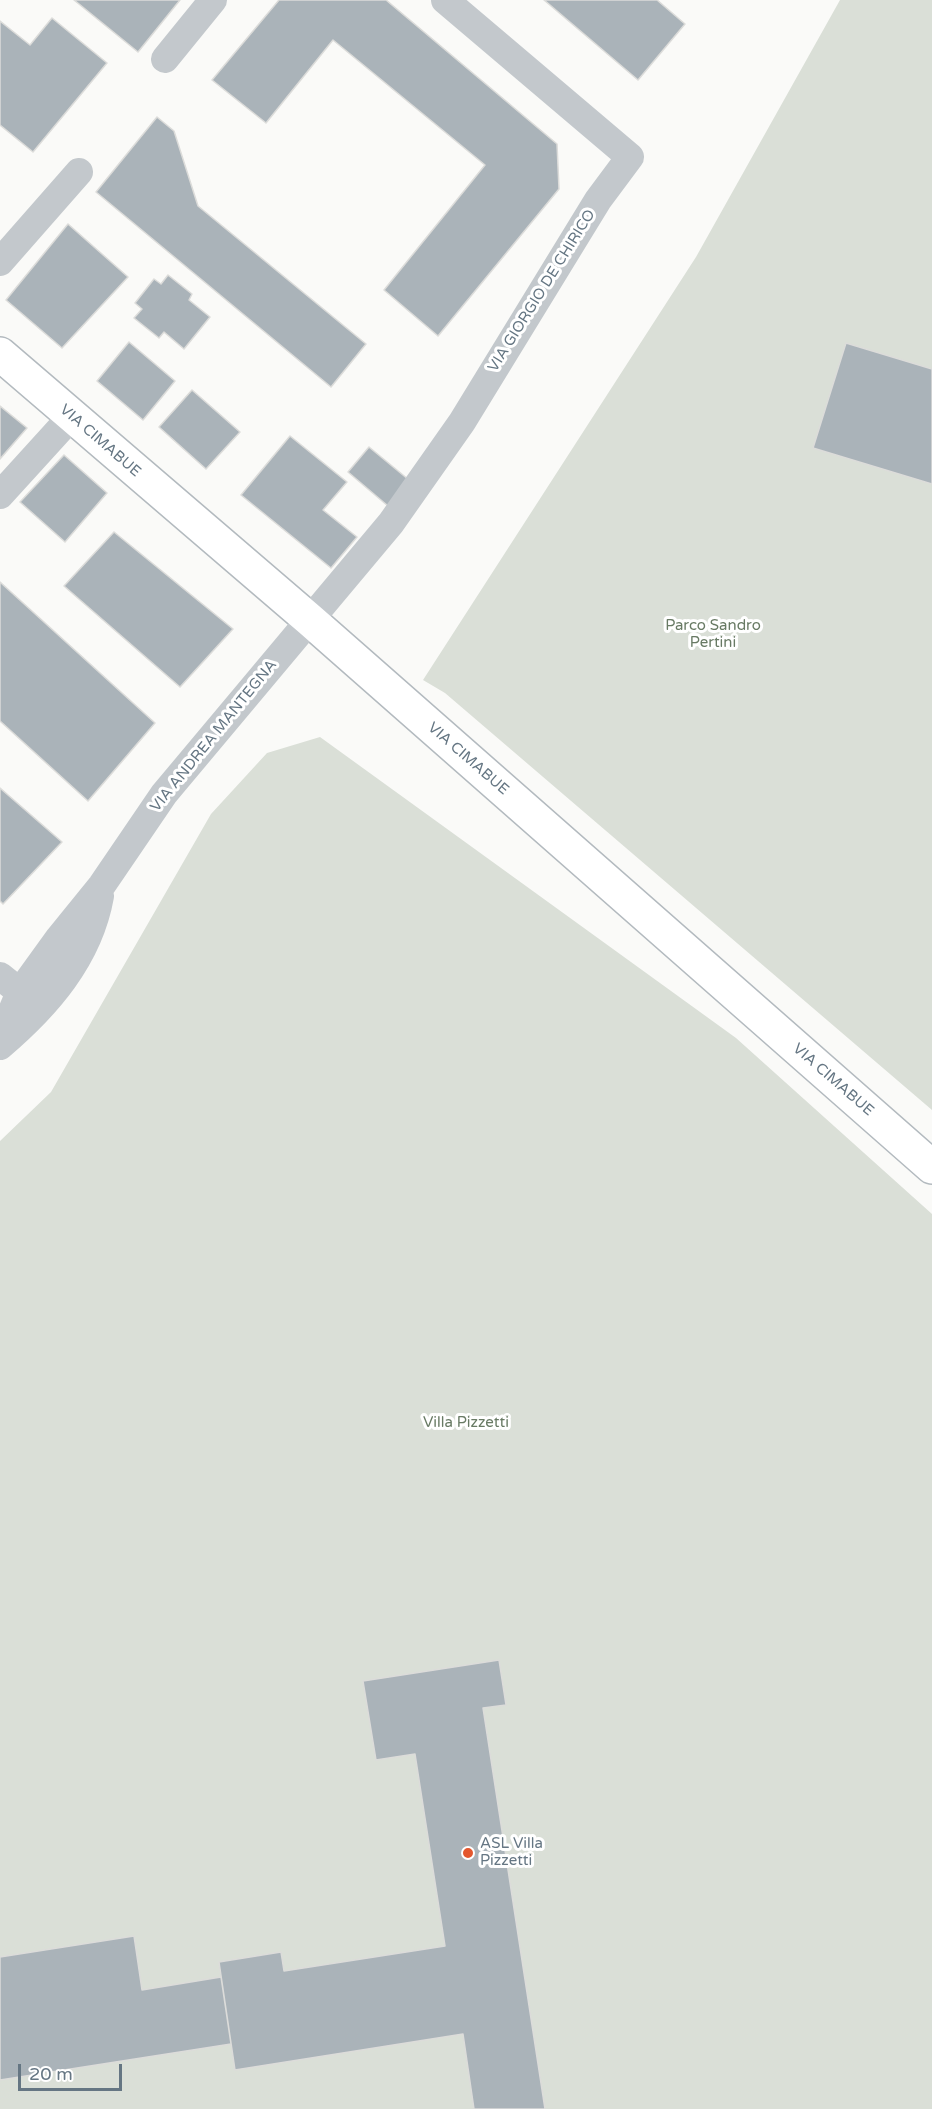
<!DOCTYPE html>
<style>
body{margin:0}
#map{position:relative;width:932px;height:2109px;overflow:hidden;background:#fafaf8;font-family:"Varela Round",sans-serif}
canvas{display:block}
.scale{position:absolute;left:18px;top:2064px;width:104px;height:27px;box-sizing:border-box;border:3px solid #657683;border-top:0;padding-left:8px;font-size:18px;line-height:21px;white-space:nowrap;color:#657683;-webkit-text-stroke:4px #fff;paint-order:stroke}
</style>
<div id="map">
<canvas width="932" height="2109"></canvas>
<div class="scale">20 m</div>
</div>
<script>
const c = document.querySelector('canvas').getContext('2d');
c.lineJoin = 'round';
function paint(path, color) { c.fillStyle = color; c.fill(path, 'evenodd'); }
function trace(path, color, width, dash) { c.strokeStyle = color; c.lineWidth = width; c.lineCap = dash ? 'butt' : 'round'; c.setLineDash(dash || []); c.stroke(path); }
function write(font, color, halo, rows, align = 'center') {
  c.font = font + ' "Varela Round",sans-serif'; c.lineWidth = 6; c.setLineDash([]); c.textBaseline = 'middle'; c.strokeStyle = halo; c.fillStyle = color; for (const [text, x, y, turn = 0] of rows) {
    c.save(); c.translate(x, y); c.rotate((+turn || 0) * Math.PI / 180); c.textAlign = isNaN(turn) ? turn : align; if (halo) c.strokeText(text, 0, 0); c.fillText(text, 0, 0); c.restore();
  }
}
paint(new Path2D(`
 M 840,0 L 932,0 L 932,1110 L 445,693 L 423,680 L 696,257 Z
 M 320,737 L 736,1038 L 932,1214 L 932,2109 L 0,2109 L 0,1141 L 51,1092 L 211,814 L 267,753 Z`), '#dadfd7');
const building = new Path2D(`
 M 74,0 L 180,0 L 138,52 Z
 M 279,0 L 386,0 L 557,144 L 559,189 L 438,336 L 384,290 L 485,165 L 333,40 L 266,123 L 212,80 Z
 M 544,0 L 657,0 L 685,24 L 638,80 Z
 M 52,18 L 107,63 L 33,152 L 0,125 L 0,21 L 30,45 Z
 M 157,117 L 174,131 L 198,206 L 366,344 L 331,387 L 96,192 Z
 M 68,224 L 128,277 L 62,348 L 6,300 Z
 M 168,275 L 192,294 L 189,300 L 210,317 L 184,349 L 164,332 L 159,338 L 134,318 L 142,309 L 135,303 L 154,279 L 161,284 Z
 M 129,342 L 175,381 L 143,420 L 97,381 Z
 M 846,343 L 932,369 L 932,484 L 813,448 Z
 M 192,390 L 240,432 L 206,469 L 159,427 Z
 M 0,406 L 27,428 L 0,459 Z
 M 290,436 L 347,482 L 323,510 L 357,537 L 331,568 L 241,495 Z
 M 369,447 L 409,480 L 388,506 L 348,472 Z
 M 64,455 L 107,493 L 65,542 L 20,502 Z
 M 114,532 L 233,629 L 180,687 L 64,586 Z
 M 0,582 L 155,723 L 88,801 L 0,721 Z
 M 0,788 L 62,842 L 3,904 L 0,901 Z
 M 499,1660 L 506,1705 L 483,1708 L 545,2109 L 474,2109 L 463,2034 L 235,2070 L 219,1962 L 281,1952 L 284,1971 L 445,1946 L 415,1754 L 376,1760 L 363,1681 Z
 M 134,1936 L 142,1990 L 221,1977 L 231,2044 L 0,2080 L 0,1957 Z`);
paint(building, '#aab3b9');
trace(building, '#dcdcda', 1.5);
const secondary = new Path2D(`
 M 0,354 L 310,620 L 932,1167`);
trace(secondary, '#b3babf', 36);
trace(new Path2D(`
 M 165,59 L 213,0
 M 0,262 L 79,172
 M 0,495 L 71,417
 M 0,976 L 20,992
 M 0,1040 L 20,992 L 59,938 L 102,885 L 164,794 L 391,523 L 462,422 L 598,200 L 630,157 L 445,0
 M 0,1046 C 47,1006 89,958 100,896`), '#c3c8cc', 28);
trace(secondary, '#fff', 33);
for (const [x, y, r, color] of [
 [468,1853,6,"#e4572e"]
]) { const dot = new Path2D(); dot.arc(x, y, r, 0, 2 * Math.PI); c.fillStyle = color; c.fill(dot); trace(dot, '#fff', 2); }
write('15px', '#657683', '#fff', [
 ["VIA GIORGIO DE CHIRICO",542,291,-58],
 ["VIA CIMABUE",100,441,41],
 ["VIA ANDREA MANTEGNA",214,736,-51],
 ["VIA CIMABUE",468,759,41],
 ["VIA CIMABUE",833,1080,41]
]);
write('15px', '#687a64', '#fff', [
 ["Parco Sandro",713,626],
 ["Pertini",713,643],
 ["Villa Pizzetti",466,1423]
]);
write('15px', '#657683', '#fff', [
 ["ASL Villa",480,1844],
 ["Pizzetti",480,1861]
], 'left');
</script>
